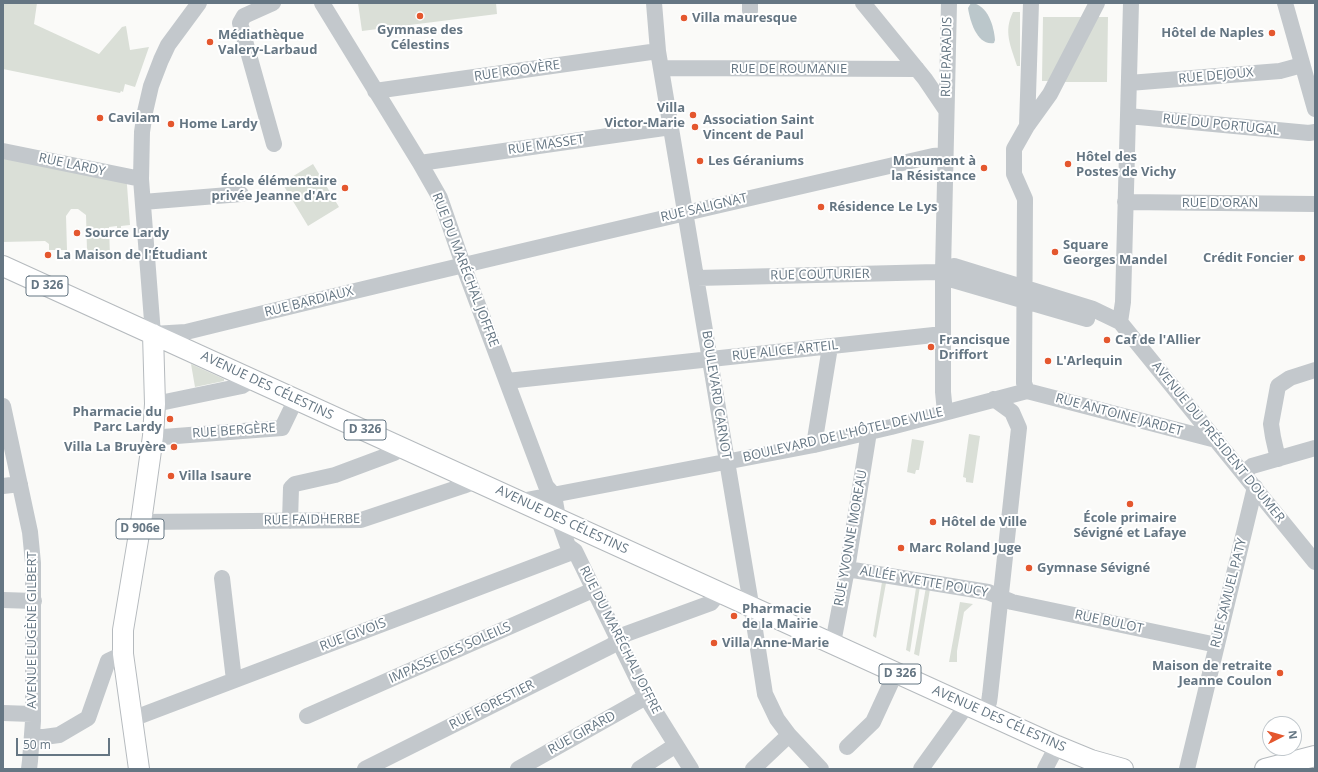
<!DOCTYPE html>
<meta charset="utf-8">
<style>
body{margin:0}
#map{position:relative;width:1318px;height:772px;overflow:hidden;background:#fafaf8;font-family:"Open Sans",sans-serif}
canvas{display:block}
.frame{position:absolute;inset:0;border:4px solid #657683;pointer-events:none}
.north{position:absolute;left:1262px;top:716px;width:40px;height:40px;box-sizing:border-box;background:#fff;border:1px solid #c1c8cd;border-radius:50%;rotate:84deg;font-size:11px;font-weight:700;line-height:16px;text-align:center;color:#657683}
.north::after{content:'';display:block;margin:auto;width:14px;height:18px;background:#e4572e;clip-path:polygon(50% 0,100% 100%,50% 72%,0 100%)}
.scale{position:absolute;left:16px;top:738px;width:94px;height:18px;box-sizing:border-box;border:2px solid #657683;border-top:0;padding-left:5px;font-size:12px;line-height:14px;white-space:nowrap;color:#657683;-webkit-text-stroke:3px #fff;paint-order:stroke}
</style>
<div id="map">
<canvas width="1318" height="772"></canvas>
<div class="frame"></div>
<div class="north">N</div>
<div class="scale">50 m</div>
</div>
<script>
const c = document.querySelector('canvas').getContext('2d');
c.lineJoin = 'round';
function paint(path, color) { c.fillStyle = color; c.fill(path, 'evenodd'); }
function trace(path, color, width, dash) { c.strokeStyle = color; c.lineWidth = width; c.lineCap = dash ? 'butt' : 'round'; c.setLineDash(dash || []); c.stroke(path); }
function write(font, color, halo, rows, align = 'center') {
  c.font = font + ' "Open Sans",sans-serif'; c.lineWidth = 4; c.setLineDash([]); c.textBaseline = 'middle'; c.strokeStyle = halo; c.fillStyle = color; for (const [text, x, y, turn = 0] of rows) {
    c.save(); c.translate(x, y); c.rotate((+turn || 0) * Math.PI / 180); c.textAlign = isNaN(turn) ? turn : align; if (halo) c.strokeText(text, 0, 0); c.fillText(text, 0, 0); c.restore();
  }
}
paint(new Path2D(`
 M 3,3 L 37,3 L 34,24 L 99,54 L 122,27 L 126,26 L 130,50 L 149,47 L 135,87 L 125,84 L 123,92 L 121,91 L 120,93 L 3,69 Z
 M 358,3 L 496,3 L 497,14 L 362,31 Z
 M 1013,12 L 1020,12 L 1020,66 L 1017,66 C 1011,46 1003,32 1013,12 Z
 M 1043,17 L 1087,17 L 1055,81 L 1042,81 Z
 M 1091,17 L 1108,17 L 1107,82 L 1061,82 Z
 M 3,146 L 126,172 L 130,225 L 121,226 L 121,228 L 117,228 L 117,226 L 109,227 L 110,256 L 98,254 L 95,259 L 86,259 L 86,250 L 87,250 L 86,215 L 78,209 L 71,209 L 66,216 L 67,250 L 49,250 L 49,244 L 45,241 L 3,242 Z
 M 313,164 L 339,207 L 308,226 L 282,183 Z
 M 191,364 L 224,379 L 224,381 L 195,387 Z
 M 969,434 L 980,436 L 973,483 L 966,482 L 966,478 L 963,477 Z
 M 912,439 L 924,441 L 919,470 L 916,470 L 915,474 L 907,472 Z
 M 882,582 L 886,583 L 876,638 L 873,636 Z
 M 920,586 L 910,652 L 906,650 L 916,588 Z
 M 926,587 L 930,589 L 919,656 L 914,654 Z
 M 960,602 L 973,604 L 964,612 L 957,651 L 957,662 L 949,662 Z`), '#dadfd7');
paint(new Path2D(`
 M 971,3 C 988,4 994,27 995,40 L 994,43 C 977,46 970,21 968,8 Z`), '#bbc7cb');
const major = new Path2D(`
 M 3,266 L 1057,746 L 1091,760 L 1123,769
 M 139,769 L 123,654 L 123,630 L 141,522 L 153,436 L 155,404 L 153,334
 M 1265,769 L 1315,756`);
trace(major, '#b5babe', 22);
trace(new Path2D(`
 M 199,3 L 168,45 L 161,60 L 151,86 L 145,112 L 142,132 L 141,179 L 153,334 L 186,332 C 434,271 684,213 933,156 L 945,155
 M 273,3 L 244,16 L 240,23 L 274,144
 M 322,3 L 420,163 L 440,198 L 466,273 L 546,486 L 554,495 L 558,518 L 568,546 L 575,551 L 646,697 L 691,769
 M 654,3 L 658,51 L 750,598 L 765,694 L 777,719 L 789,735 L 821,769
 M 750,3 L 750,11
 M 863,3 L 925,79 L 946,110
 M 1285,3 L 1315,109
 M 661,68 L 917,69
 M 1129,83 L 1280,71 L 1302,65
 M 375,91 L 658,51
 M 1128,116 L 1309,133 L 1315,132
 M 1027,126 L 1050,94 L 1097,3
 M 3,151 L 141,179
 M 420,163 L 671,127
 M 143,202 L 241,194
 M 1125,202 L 1315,204
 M 943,271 L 953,280 L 1087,319
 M 697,278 L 936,272 L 943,271 L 954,266 L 1093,309 L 1120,322 L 1315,562
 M 1120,322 L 1123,302 L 1131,3
 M 507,381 L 943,334
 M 1027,391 L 1024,383 L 1025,199 L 1014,174 L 1014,149 L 1027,126 L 1031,3
 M 155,404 L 242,386 L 253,379
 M 3,406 L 30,532 L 33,563 L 33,721 L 30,761 L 29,769
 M 945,412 L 943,392 L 943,271 L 949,3
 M 153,436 L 163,437 L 282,428 L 296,399
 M 814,445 L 830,347
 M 1278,459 L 1273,437 L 1271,424 L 1278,386 L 1290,378 L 1315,370
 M 1243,473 L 1252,466 L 1315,448
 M 3,486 L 20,484
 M 521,501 L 814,445 L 891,427 L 1027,391 L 1216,440
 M 290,521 L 291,488 L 295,484 L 335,475 L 394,453 L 402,447
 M 141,522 L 361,520 L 463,486 L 476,481
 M 847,569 L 988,592 L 1012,602 L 1217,645
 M 222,578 L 234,680
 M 3,600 L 34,601
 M 833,643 L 847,569 L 869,432
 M 984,712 L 989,702 L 990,695 L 1019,428 L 1012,412 L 994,399
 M 3,713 L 32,714
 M 307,716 L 593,590
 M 132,719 L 575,551
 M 32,737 L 44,737 L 59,735 L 88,718 L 108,661 L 123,654
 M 847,747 L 873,722 L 896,672
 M 365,769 L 611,646 L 626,634 L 711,603 L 720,592
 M 518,769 L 646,697
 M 639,769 L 676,745
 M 753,769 L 789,735
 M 921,769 L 967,705
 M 1045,769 L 1057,746
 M 1187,769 L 1255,487`), '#c3c8cc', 16);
trace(major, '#fff', 20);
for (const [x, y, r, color] of [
 [420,16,4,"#e4572e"],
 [684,18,4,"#e4572e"],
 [1272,33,4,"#e4572e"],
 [210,42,4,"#e4572e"],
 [693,115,4,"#e4572e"],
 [100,118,4,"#e4572e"],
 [171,124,4,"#e4572e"],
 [695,127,4,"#e4572e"],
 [700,161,4,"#e4572e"],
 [1068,164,4,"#e4572e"],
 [984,168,4,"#e4572e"],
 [345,188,4,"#e4572e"],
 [821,207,4,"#e4572e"],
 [77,233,4,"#e4572e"],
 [1055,252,4,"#e4572e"],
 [48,255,4,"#e4572e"],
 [1302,258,4,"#e4572e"],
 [1107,340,4,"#e4572e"],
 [931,347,4,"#e4572e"],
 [1048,361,4,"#e4572e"],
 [170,419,4,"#e4572e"],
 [174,447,4,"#e4572e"],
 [171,476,4,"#e4572e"],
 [1130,504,4,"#e4572e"],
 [933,522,4,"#e4572e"],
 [901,548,4,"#e4572e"],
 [1029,568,4,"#e4572e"],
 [734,616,4,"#e4572e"],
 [714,643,4,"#e4572e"],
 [1280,673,4,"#e4572e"]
]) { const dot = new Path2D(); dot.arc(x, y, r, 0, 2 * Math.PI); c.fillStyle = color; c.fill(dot); trace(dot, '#fff', 1.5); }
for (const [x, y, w] of [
 [47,286,42],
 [365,430,42],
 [140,529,48],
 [900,674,42]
]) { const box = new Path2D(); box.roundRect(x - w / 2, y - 10, w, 20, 3); c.fillStyle = '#fff'; c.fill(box); trace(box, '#657683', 1); }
write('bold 12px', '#657683', null, [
 ["D 326",47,286],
 ["D 326",365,430],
 ["D 906e",140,529],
 ["D 326",900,674]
]);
write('bold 13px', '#657683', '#fff', [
 ["Villa mauresque",692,18],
 ["Gymnase des",420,30,"center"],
 ["Célestins",420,45,"center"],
 ["Hôtel de Naples",1264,33,"right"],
 ["Médiathèque",218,35],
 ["Valery-Larbaud",218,50],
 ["Villa",685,108,"right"],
 ["Victor-Marie",685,123,"right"],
 ["Cavilam",108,118],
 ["Association Saint",703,120],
 ["Vincent de Paul",703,135],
 ["Home Lardy",179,124],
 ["Hôtel des",1076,157],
 ["Postes de Vichy",1076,172],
 ["Les Géraniums",708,161],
 ["Monument à",976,161,"right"],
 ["la Résistance",976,176,"right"],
 ["École élémentaire",337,181,"right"],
 ["privée Jeanne d'Arc",337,196,"right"],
 ["Résidence Le Lys",829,207],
 ["Source Lardy",85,233],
 ["Square",1063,245],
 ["Georges Mandel",1063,260],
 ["La Maison de l'Étudiant",56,255],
 ["Crédit Foncier",1294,258,"right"],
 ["Francisque",939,340],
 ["Driffort",939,355],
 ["Caf de l'Allier",1115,340],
 ["L'Arlequin",1056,361],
 ["Pharmacie du",162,412,"right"],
 ["Parc Lardy",162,427,"right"],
 ["Villa La Bruyère",166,447,"right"],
 ["Villa Isaure",179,476],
 ["École primaire",1130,518,"center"],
 ["Sévigné et Lafaye",1130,533,"center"],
 ["Hôtel de Ville",941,522],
 ["Marc Roland Juge",909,548],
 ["Gymnase Sévigné",1037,568],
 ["Pharmacie",742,609],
 ["de la Mairie",742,624],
 ["Villa Anne-Marie",722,643],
 ["Maison de retraite",1272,666,"right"],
 ["Jeanne Coulon",1272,681,"right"]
], 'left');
write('13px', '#657683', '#fff', [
 ["RUE PARADIS",947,57,-89],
 ["RUE DE ROUMANIE",789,69],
 ["RUE ROOVÈRE",517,71,-8],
 ["RUE DEJOUX",1216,76,-5],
 ["RUE DU PORTUGAL",1221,125,6],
 ["RUE MASSET",546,145,-8],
 ["RUE LARDY",72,165,12],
 ["RUE D'ORAN",1220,203],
 ["RUE SALIGNAT",704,208,-13],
 ["RUE DU MARÉCHAL JOFFRE",465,270,69],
 ["RUE COUTURIER",820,275,-1],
 ["RUE BARDIAUX",309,302,-14],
 ["RUE ALICE ARTEIL",785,351,-6],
 ["AVENUE DES CÉLESTINS",267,386,25],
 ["BOULEVARD CARNOT",716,395,81],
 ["RUE ANTOINE JARDET",1119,415,15],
 ["RUE BERGÈRE",234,431,-4],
 ["BOULEVARD DE L'HÔTEL DE VILLE",843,435,-13],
 ["AVENUE DU PRÉSIDENT DOUMER",1218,442,51],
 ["RUE FAIDHERBE",312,520,-1],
 ["AVENUE DES CÉLESTINS",562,520,25],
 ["RUE YVONNE MOREAU",851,538,-80],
 ["ALLÉE YVETTE POUCY",924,582,10],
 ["RUE SAMUEL PATY",1229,593,-76],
 ["RUE BULOT",1109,622,12],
 ["AVENUE EUGÈNE GILBERT",32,630,-90],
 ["RUE GIVOIS",353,635,-21],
 ["RUE DU MARÉCHAL JOFFRE",620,640,63],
 ["IMPASSE DES SOLEILS",450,653,-24],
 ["RUE FORESTIER",492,705,-27],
 ["AVENUE DES CÉLESTINS",999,719,24],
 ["RUE GIRARD",582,733,-29]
]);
</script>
